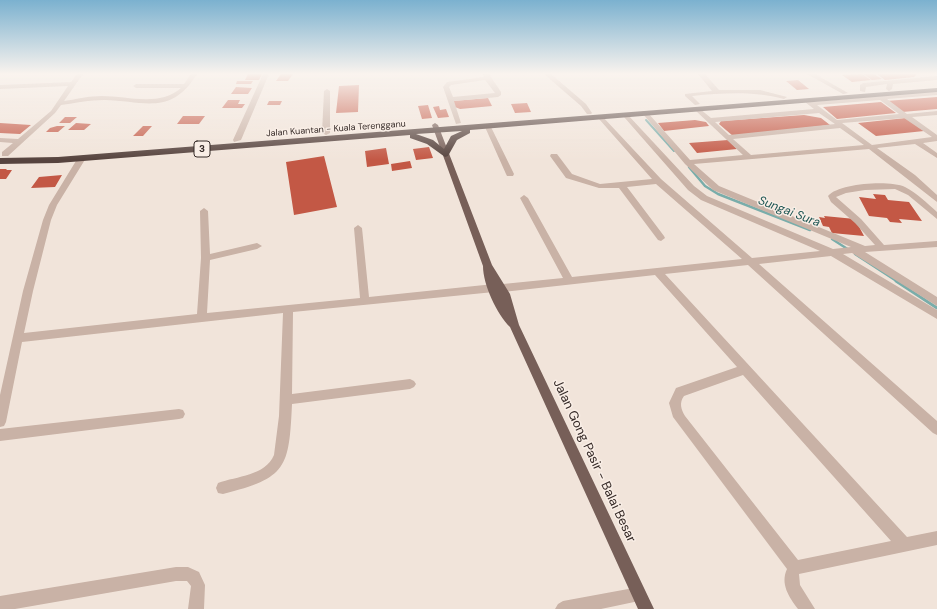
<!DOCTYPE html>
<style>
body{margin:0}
canvas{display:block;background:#f1e4da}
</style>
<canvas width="937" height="609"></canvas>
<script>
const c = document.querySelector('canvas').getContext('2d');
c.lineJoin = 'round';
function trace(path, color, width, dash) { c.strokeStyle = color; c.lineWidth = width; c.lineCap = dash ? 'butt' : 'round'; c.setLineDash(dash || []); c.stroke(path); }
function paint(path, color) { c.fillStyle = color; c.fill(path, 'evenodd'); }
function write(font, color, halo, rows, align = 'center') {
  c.font = font + ' "DM Sans",sans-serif'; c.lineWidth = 3; c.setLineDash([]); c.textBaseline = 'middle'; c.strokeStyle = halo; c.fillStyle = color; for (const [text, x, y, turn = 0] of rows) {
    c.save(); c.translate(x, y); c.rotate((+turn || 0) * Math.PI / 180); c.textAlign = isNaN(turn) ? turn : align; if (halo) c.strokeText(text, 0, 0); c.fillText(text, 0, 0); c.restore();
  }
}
trace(new Path2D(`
 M 646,120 L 674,151`), '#79adaa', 2);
trace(new Path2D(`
 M 689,167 L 705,186 L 718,194 L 810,230
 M 832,239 L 849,250
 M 855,254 L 898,282`), '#79adaa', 2.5);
trace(new Path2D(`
 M 896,281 L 937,308`), '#79adaa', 3);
paint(new Path2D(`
 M 248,74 L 262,74 L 259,80 L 245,80 Z
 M 281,74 L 293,74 L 288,81 L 276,81 Z
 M 862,74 L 871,80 L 852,82 L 842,75 Z
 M 863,74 L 874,74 L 882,79 L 872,80 Z
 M 877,74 L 915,74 L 916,75 L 914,77 L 885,80 Z
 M 798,80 L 809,89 L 797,90 L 786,81 Z
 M 237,81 L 253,81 L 251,84 L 236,84 Z
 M 359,85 L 358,112 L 336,113 L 339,86 Z
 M 236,87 L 252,88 L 248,94 L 231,94 Z
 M 937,97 L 937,109 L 902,112 L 886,101 Z
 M 488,98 L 492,106 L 460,109 L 455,107 L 453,101 Z
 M 228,100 L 240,100 L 238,104 L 245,104 L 242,108 L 222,108 Z
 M 269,101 L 282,101 L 280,105 L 267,105 Z
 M 881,102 L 896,113 L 837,119 L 823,107 Z
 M 527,103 L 531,112 L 515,113 L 511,104 Z
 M 428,105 L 432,118 L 422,119 L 418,106 Z
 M 439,106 L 440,110 L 446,109 L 449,117 L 438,118 L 433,107 Z
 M 804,115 L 821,118 L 830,125 L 733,136 L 719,124 L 721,121 Z
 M 183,116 L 205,116 L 199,124 L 177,124 Z
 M 65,117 L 77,117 L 70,123 L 59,123 Z
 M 906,118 L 924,131 L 876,136 L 858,123 Z
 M 695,120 L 706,122 L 709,126 L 664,131 L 658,123 Z
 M 0,123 L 31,125 L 20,134 L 0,133 Z
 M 76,123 L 91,124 L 84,130 L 68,130 Z
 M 57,126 L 65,126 L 58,132 L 46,132 L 50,128 Z
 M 143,126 L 152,126 L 143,136 L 133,136 Z
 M 728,140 L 737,149 L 697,153 L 689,143 Z
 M 429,147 L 433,158 L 416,160 L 413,149 Z
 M 386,148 L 389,164 L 367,167 L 365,151 Z
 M 324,156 L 337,207 L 294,215 L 286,162 Z
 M 410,161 L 412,168 L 392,171 L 391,164 Z
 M 0,169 L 7,169 L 6,170 L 12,170 L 6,179 L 0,179 Z
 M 62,175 L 55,187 L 31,188 L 39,177 Z
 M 873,194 L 885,195 L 888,200 L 909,202 L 922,221 L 899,219 L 902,223 L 890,222 L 887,218 L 869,216 L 859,197 L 876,199 Z
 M 824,216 L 855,219 L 864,236 L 832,233 L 829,227 L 823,226 L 819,217 L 825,218 Z`), '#c35845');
paint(new Path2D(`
 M 77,74 L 83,74 L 64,101 C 77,99 89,96 102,96 C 128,96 159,107 181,88 L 136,88 L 133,86 L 136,84 L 184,84 L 191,74 L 197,74 C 171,116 145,101 104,100 C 90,100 75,103 61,105 L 55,113 L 8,156 L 2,156 L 2,152 L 13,143 L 0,142 L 0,138 L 18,139 L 51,111 L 68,86 L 0,89 L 0,85 L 71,82 Z
 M 263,74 L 269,74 L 241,140 L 234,142 L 233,140 Z
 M 483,74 L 489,74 L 501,92 L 501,95 L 498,97 L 454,101 L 461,123 L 456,124 L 443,87 L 447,82 L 484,77 ZM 485,80 L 495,93 L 453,97 L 449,87 L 451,85 Z
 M 544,74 L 551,74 L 586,104 L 592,113 L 591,114 L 587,114 L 581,106 Z
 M 698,74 L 705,74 L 719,90 L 760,90 L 787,97 L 784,99 C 753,91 724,93 692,96 L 700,104 L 695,105 L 685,96 L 685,94 L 712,91 Z
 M 807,74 L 815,74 L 848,93 L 843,94 Z
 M 937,76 L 937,80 L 893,84 L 892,89 L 889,91 L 886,89 L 887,84 L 866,87 L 865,92 L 860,91 L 860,85 L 863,83 Z
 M 327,89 L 330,91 L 330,133 L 326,135 L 322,133 L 324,91 Z
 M 937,91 L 937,95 L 887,99 L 907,114 L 937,111 L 937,115 L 912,117 L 937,135 L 937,141 L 923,143 L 937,153 L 937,158 L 915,144 L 877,148 L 915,175 L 937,195 L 937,202 L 869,149 L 694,164 L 719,186 L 865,246 L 875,245 L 855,223 L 831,202 L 828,196 C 839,183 890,180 905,187 C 917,193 927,203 937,212 L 937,219 L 908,195 L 895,189 L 865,190 L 846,193 L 836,197 L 861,219 L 884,245 L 937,241 L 937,247 L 865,252 L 937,297 L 937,306 L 852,253 L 843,254 L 937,310 L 937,319 L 831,256 L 759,264 L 937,421 L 937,435 L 933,433 L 748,265 L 665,274 L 907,537 L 937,531 L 937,545 L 799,574 L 800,585 L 815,609 L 798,609 C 789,597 780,584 787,569 L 673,417 L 669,403 L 676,388 L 737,367 L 655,275 L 503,292 L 498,289 L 494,292 L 293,312 L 292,394 L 410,379 L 414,381 L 416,384 L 414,387 L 410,389 L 292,404 C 289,468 287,478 223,494 L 218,493 L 216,488 L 218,483 C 237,476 265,476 274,455 L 279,416 L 283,313 L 22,342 L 6,422 L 4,426 L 0,427 L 0,395 L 23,291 L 43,220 L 49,205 L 79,156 L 85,156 L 86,158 L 57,205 L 51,220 L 33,291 L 24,333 L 197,314 L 201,258 L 200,211 L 204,208 L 208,211 L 210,254 L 257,243 L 262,246 L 257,249 L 210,260 L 207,313 L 360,298 L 354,228 L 358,225 L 362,228 L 369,297 L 494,284 L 498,287 L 503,284 L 563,278 L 520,198 L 524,195 L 528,198 L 572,277 L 742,259 L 656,184 L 627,187 L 664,236 L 665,238 L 661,241 L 658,240 L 619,188 L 599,188 L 566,178 L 550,156 L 551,154 L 557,154 L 572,174 L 600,184 L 652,179 L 599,119 L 599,117 L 603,117 L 661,179 L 752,258 L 820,251 L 701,200 L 688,190 L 624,117 L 624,115 L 628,115 L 694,186 L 707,196 L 833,249 L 851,247 L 713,190 L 685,164 L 643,114 L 648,113 L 690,160 L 743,155 L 696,111 L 696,109 L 700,109 L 711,118 L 814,109 L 805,102 L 804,101 L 807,99 L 813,102 ZM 880,100 L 899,114 L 837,120 L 817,105 ZM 819,113 L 835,124 L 729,135 L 715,122 ZM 904,118 L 932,137 L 872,145 L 842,123 ZM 840,128 L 864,145 L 751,155 L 733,139 ZM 743,375 L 891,541 L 798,560 L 685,416 C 681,409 679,403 684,396 Z
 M 488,125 L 491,127 L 514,174 L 513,176 L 507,176 L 506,174 L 485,127 Z
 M 179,409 L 183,410 L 185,414 L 183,418 L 179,419 L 0,441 L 0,429 Z
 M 176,567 L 188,567 L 199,572 L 205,585 L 204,609 L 188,609 L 191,586 L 187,581 L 176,581 L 15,609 L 0,609 L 0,596 Z
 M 639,587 L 644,589 L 646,594 L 644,599 L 639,601 L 601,609 L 555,609 L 558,604 L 563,601 Z`), '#c9b2a6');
paint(new Path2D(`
 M 435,123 L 438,125 L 492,265 L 510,294 L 519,325 L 654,609 L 638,609 L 510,327 C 497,314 483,285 483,266 L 432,125 Z`), '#775f58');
paint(new Path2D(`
 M 937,88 L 937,92 L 470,130 L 470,133 L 457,140 L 448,156 L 445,157 L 427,144 L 410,138 L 410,135 L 58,163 L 0,164 L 0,158 L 58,157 ZM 462,131 L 451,136 L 444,149 L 433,140 L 416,134 Z`), '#56433e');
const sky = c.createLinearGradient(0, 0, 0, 160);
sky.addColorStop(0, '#7bb1cf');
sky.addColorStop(0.46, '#f9f3ee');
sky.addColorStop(1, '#f9f3ee00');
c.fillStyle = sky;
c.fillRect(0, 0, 937, 160);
write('9px', '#352a27', '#f9eee6', [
 ["Jalan Kuantan - Kuala Terengganu",336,129,-4]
]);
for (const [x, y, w] of [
 [202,149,16]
]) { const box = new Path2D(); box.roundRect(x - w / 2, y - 8, w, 16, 3); c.fillStyle = '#f9eee6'; c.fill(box); trace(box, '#352a27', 1); }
write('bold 10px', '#352a27', null, [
 ["3",202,149]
]);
write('italic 12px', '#1d5553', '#f9eee6', [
 ["Sungai Sura",789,212,21]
]);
write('13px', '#352a27', '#f9eee6', [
 ["Jalan Gong Pasir - Balai Besar",594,461,65]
]);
</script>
